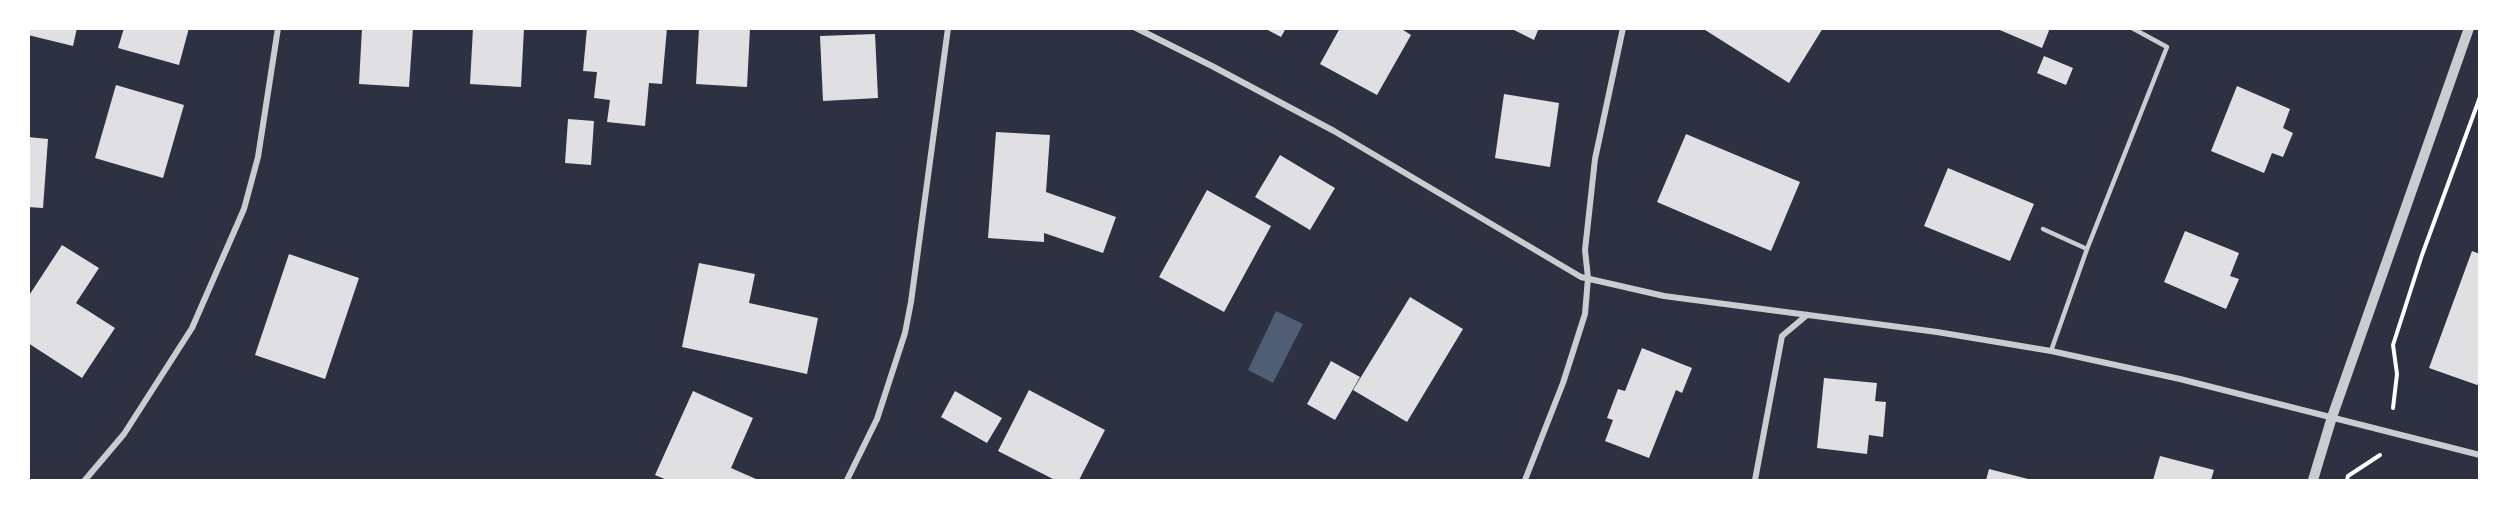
<!DOCTYPE html>
<style>
body{margin:0}
#map{position:relative;width:2508px;height:509px;overflow:hidden;background:#2d3142;font-family:Poppins,sans-serif}
canvas{display:block}
.frame{position:absolute;inset:0;border:30px solid #fff;pointer-events:none}
</style>
<div id="map">
<canvas width="2508" height="509"></canvas>
<div class="frame"></div>
</div>
<script>
const c = document.querySelector('canvas').getContext('2d');
c.lineJoin = 'round';
function paint(path, color) { c.fillStyle = color; c.fill(path, 'evenodd'); }
function trace(path, color, width, dash) { c.strokeStyle = color; c.lineWidth = width; c.lineCap = dash ? 'butt' : 'round'; c.setLineDash(dash || []); c.stroke(path); }
paint(new Path2D(`
 M 1276,311 L 1303,324 L 1273,383 L 1248,370 Z`), '#4f5d75');
paint(new Path2D(`
 M 28,28 L 77,28 L 73,46 L 28,35 Z
 M 124,28 L 189,28 L 179,65 L 118,48 Z
 M 362,28 L 413,28 L 409,87 L 359,84 Z
 M 473,28 L 524,28 L 521,87 L 470,84 Z
 M 587,28 L 667,28 L 662,84 L 649,83 L 645,126 L 607,122 L 610,100 L 594,98 L 597,72 L 583,71 Z
 M 699,28 L 750,28 L 747,87 L 696,84 Z
 M 1264,28 L 1286,28 L 1281,37 Z
 M 1340,28 L 1400,28 L 1411,35 L 1377,95 L 1320,64 Z
 M 1510,28 L 1539,28 L 1534,40 Z
 M 1702,28 L 1823,28 L 1789,83 Z
 M 1995,28 L 2050,28 L 2042,48 Z
 M 875,34 L 878,98 L 823,101 L 820,36 Z
 M 2044,56 L 2073,68 L 2066,85 L 2037,73 Z
 M 116,85 L 184,105 L 163,178 L 95,158 Z
 M 2237,86 L 2290,109 L 2283,128 L 2293,133 L 2283,157 L 2272,153 L 2264,173 L 2211,151 Z
 M 1504,94 L 1559,103 L 1550,167 L 1495,158 Z
 M 568,119 L 594,121 L 591,165 L 565,163 Z
 M 996,132 L 1050,135 L 1046,192 L 1116,217 L 1103,253 L 1044,233 L 1044,242 L 988,238 Z
 M 1686,134 L 1800,182 L 1771,251 L 1657,202 Z
 M 28,137 L 48,139 L 43,208 L 28,207 Z
 M 1280,155 L 1335,188 L 1310,230 L 1255,197 Z
 M 1948,168 L 2034,204 L 2010,261 L 1924,226 Z
 M 1207,190 L 1271,226 L 1224,312 L 1159,277 Z
 M 2185,231 L 2239,253 L 2230,276 L 2239,279 L 2226,309 L 2164,282 Z
 M 62,245 L 99,268 L 76,303 L 115,328 L 82,378 L 28,343 L 28,297 Z
 M 2472,251 L 2480,254 L 2480,386 L 2429,368 Z
 M 289,254 L 359,278 L 325,379 L 255,355 Z
 M 699,263 L 755,274 L 749,303 L 818,318 L 807,374 L 682,347 Z
 M 1410,297 L 1463,329 L 1407,422 L 1353,390 Z
 M 1642,348 L 1692,368 L 1682,393 L 1676,390 L 1649,458 L 1605,441 L 1613,420 L 1607,418 L 1618,389 L 1625,391 Z
 M 1331,361 L 1360,377 L 1335,420 L 1307,404 Z
 M 1824,378 L 1877,383 L 1875,401 L 1886,402 L 1883,437 L 1869,435 L 1867,454 L 1817,448 Z
 M 1029,390 L 1105,430 L 1079,480 L 1055,480 L 998,451 Z
 M 693,391 L 753,418 L 731,468 L 756,479 L 755,480 L 667,480 L 655,475 Z
 M 955,391 L 1002,418 L 987,443 L 941,417 Z
 M 2160,456 L 2214,470 L 2211,480 L 2153,480 Z
 M 1989,469 L 2032,480 L 1986,480 Z`), '#e0e0e3');
trace(new Path2D(`
 M 2393,408 L 2397,374 L 2393,345 L 2422,255 L 2480,97
 M 2347,480 L 2348,476 L 2380,455`), '#fff', 4);
trace(new Path2D(`
 M 2043,229 L 2087,249 L 2167,47 L 2132,28
 M 2051,351 L 2087,249`), '#caccd0', 4.5);
trace(new Path2D(`
 M 1136,28 L 1212,66 L 1334,131 L 1581,277 L 1664,296 L 1937,332 L 2051,351 L 2180,379 L 2480,455
 M 85,480 L 124,434 L 192,328 L 244,209 L 258,157 L 278,28
 M 847,480 L 877,419 L 905,333 L 911,302 L 948,28
 M 1525,480 L 1563,383 L 1585,314 L 1588,278 L 1585,250 L 1595,159 L 1623,28
 M 1755,480 L 1782,336 L 1807,315`), '#caccd0', 6);
trace(new Path2D(`
 M 2313,480 L 2332,417 L 2469,28`), '#caccd0', 10);
</script>
